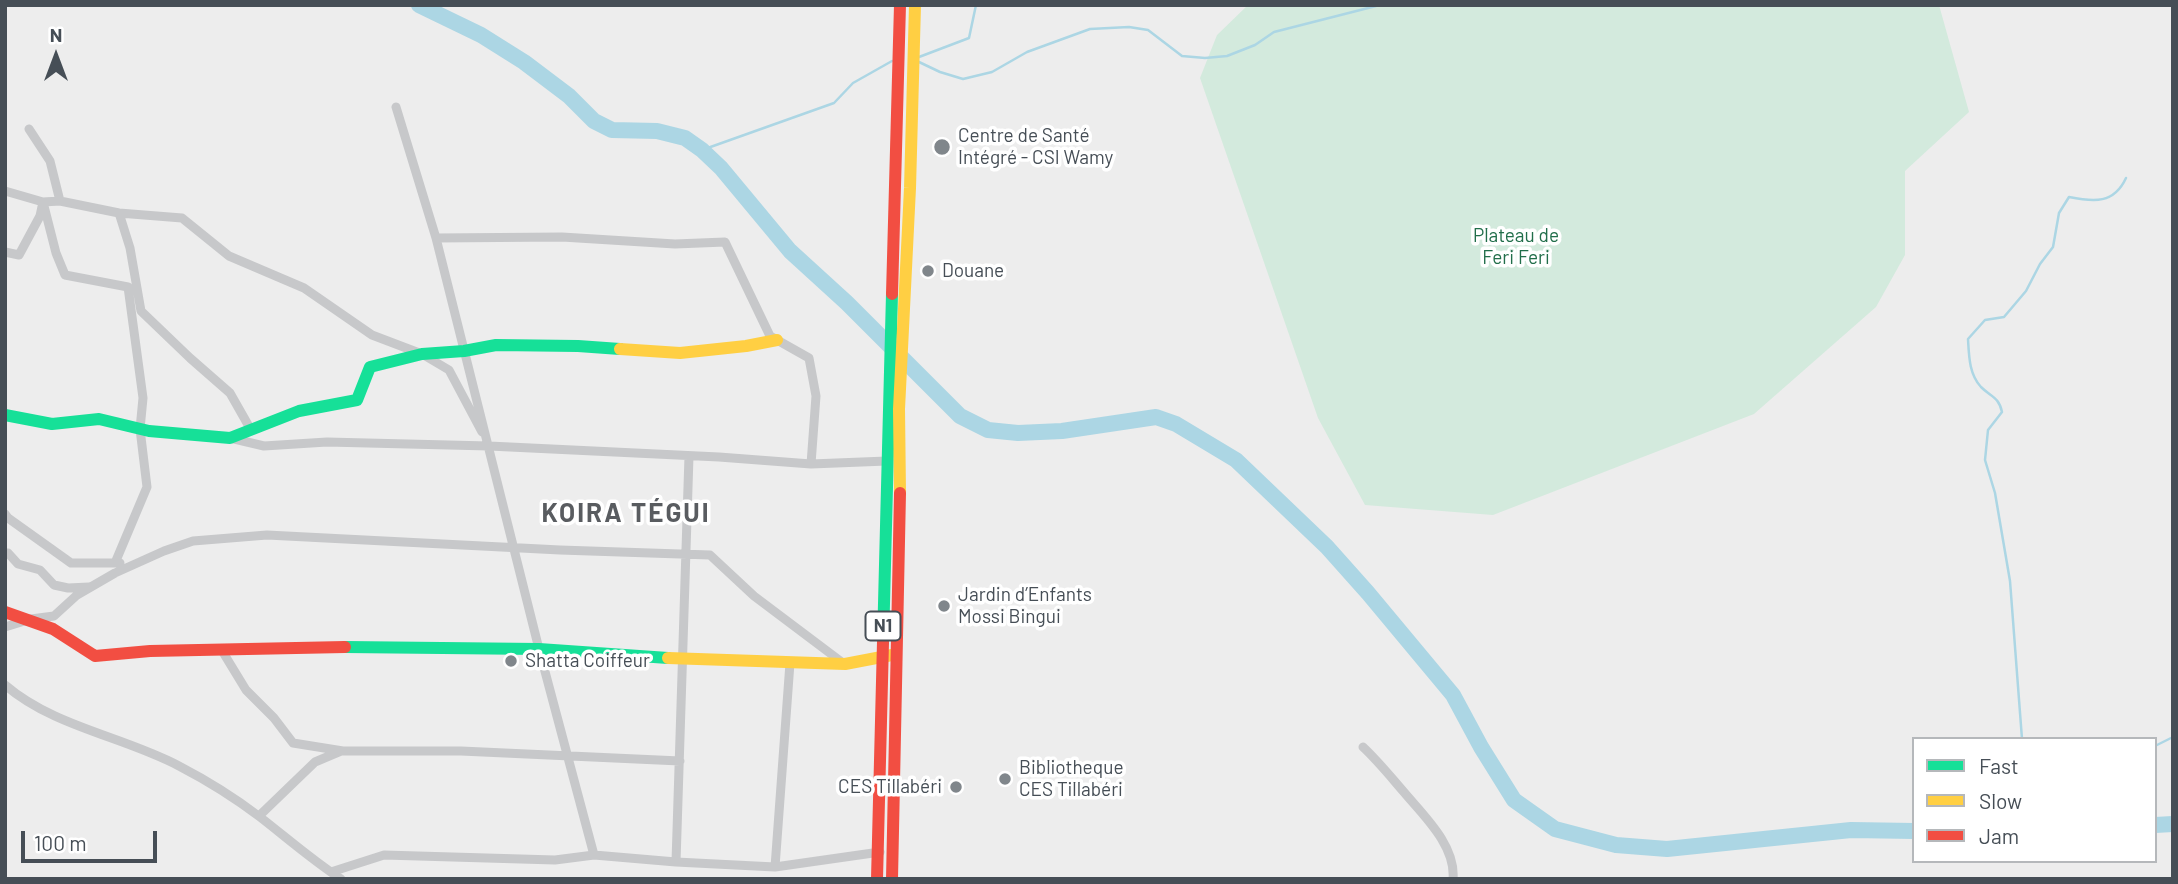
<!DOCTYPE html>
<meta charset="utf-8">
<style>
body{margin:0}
#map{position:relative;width:2178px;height:884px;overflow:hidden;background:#ededed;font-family:Barlow,sans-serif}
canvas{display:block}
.frame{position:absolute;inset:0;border:7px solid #464e56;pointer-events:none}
.legend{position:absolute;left:1912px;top:737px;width:245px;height:126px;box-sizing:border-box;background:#fff;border:2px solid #b5b8bb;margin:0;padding:9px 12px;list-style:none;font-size:21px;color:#464e56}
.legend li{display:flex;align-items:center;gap:14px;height:35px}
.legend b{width:35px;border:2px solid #b5b8bb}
.north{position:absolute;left:21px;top:21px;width:70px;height:70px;-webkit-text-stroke:5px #fff;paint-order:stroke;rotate:0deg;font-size:19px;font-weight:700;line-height:28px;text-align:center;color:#464e56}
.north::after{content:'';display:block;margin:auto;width:24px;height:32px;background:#464e56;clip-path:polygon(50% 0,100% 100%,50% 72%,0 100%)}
.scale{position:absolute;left:21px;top:831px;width:136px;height:32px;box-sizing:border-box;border:4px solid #464e56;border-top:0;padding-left:9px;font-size:21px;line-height:24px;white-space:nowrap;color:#464e56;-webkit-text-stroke:5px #fff;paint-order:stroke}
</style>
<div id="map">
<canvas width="2178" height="884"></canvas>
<div class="frame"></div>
<ul class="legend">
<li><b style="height:9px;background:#16e098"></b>Fast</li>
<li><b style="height:9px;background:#ffcf43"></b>Slow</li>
<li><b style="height:9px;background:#f24e42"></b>Jam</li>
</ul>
<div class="north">N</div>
<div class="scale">100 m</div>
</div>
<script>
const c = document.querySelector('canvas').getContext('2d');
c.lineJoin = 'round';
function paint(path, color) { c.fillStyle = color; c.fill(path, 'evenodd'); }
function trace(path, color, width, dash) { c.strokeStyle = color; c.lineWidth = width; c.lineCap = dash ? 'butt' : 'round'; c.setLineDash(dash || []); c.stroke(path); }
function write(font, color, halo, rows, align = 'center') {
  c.font = font + ' Barlow,sans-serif'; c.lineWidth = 7; c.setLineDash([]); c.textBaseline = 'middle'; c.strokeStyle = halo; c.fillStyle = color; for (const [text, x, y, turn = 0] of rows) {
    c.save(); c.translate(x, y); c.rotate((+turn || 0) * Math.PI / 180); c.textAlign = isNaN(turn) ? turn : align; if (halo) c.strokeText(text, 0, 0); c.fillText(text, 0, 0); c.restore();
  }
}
paint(new Path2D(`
 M 1248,5 L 1939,5 L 1969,112 L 1905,171 L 1905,255 L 1876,307 L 1754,414 L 1493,515 L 1365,505 L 1318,418 L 1200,78 L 1217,35 Z`), '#d3eadd');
trace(new Path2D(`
 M 919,57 L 969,38 L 976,5
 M 919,62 L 940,72 L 963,79 L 992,72 L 1027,52 L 1090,29 L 1129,27 L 1148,30 L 1182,56 L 1205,58 L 1227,56 L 1255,45 L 1274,32 L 1376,6
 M 702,150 L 834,103 L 853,83 L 892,61
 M 2022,739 L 2010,581 L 1995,493 L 1985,460 L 1988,430 L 2002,412 C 1999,397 1991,397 1981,387 C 1969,374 1969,356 1968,339 L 1985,320 L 2004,317 L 2026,291 L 2040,264 L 2053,247 L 2059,213 L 2069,197 C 2094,202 2114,204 2126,178
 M 2155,746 L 2173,737`), '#acd6e4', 2.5);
trace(new Path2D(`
 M 419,5 L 481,35 L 524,62 L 569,96 L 594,121 L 612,130 L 657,131 L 685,138 L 702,150 L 721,168 L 790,251 L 847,303 L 960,416 L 988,430 L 1018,433 L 1062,431 L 1156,417 L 1176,424 L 1236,460 L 1327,547 L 1368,593 L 1453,695 L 1481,747 L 1514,800 L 1555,829 L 1616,845 L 1667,849 L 1851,830 L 1914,831
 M 2155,825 L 2173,824`), '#acd6e4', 16);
trace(new Path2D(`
 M 396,107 L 436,238 L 539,649 L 594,855
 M 29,129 L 50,161 L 60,201
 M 5,191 L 43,202 L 56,253 L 65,275 L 128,287 L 143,398 L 140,429 L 147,487 L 115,563
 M 119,213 L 130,248 L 141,311 L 190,358 L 230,393 L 251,430
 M 436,238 L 562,237 L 675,244 L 725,242 L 770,336 L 809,358 L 816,396 L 811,464
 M 5,252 L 19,255 L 40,216 L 43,202 L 60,201 L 119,213 L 182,218 L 229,256 L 304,288 L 372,335 L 422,354 L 449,370 L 482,432
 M 230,438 L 264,446 L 327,442 L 489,446 L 719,457 L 811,464 L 887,461
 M 5,514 L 8,518 L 71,563 L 120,563
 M 5,553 L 8,553 L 18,564 L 40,570 L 54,585 L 68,588 L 89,587
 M 5,627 L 31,619 L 54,616 L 77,595 L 115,573 L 164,551 L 193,541 L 267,535 L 560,550 L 710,555 L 754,596 L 843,663
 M 221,649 L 246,690 L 274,718 L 293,743 L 343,751 L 461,751 L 680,761
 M 5,685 C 54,727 122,736 179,766 C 206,780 235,798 260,817 C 287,838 312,860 341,879
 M 1363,747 C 1378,761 1390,776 1403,791 C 1423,815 1456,845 1453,879
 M 259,816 L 315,762 L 341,751
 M 676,862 L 689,456
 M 775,867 L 790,663
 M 331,872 L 384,855 L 555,860 L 594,855 L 676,862 L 775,867 L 880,852`), '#c7c8ca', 9);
trace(new Path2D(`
 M 5,415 L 52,424 L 99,419 L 149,431 L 230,438 L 299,411 L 357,400 L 370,367 L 422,354 L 464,351 L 496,345 L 578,346 L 620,349
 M 883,642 L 892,294
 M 345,647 L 539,649 L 668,658`), '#16e098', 12);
trace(new Path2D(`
 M 620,349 L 680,353 L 746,346 L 777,340
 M 900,493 L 899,409 L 910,188 L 915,5
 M 668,658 L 845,664 L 892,655`), '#ffcf43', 12);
trace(new Path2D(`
 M 892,294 L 900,5
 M 5,612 L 53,629 L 95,656 L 150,651 L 345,647
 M 877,879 L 883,642
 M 892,879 L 900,493`), '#f24e42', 12);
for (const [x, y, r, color] of [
 [942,147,9,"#80868b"],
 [928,271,7,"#80868b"],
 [944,606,7,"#80868b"],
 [511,661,7,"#80868b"],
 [1005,779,7,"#80868b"],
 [956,787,7,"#80868b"]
]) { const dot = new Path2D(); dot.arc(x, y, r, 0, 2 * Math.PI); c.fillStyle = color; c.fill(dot); trace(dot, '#fff', 2.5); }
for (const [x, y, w] of [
 [883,626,35]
]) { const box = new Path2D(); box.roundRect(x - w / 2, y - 14.5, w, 29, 5); c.fillStyle = '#fff'; c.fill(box); trace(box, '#464e56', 2); }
write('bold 18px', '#464e56', null, [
 ["N1",883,626]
]);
write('19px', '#464e56', '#fff', [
 ["Centre de Santé",958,136],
 ["Intégré - CSI Wamy",958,158],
 ["Douane",942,271],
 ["Jardin d’Enfants",958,595],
 ["Mossi Bingui",958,617],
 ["Shatta Coiffeur",525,661],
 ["Bibliotheque",1019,768],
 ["CES Tillabéri",1019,790],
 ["CES Tillabéri",942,787,"right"]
], 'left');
write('19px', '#216e4a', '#fff', [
 ["Plateau de",1516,236],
 ["Feri Feri",1516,258]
]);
c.letterSpacing = '2px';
write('bold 26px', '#595c60', '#fff', [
 ["KOIRA TÉGUI",626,513]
]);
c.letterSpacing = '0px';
</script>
